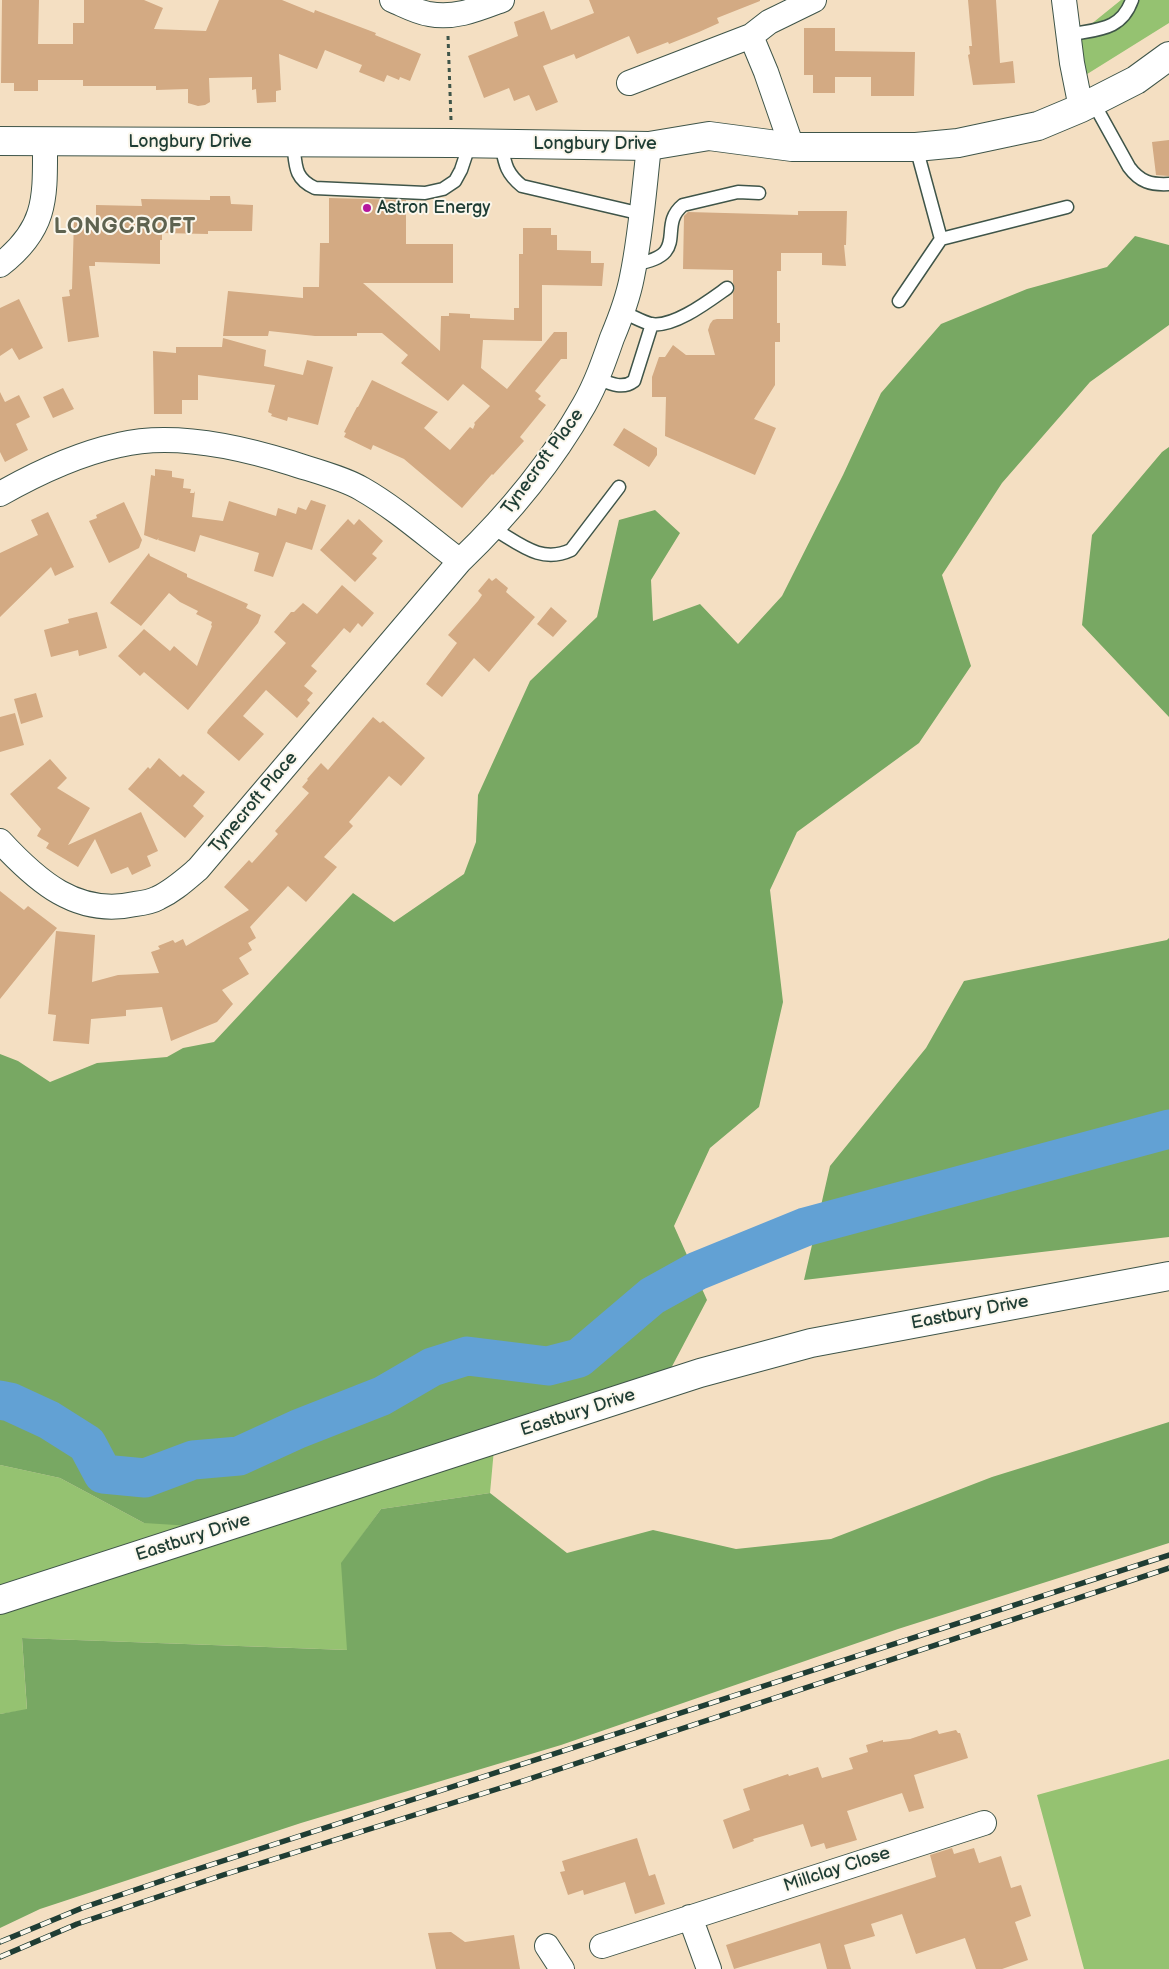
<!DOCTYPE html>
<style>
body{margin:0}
canvas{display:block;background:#f4dfc2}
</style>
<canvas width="1169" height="1969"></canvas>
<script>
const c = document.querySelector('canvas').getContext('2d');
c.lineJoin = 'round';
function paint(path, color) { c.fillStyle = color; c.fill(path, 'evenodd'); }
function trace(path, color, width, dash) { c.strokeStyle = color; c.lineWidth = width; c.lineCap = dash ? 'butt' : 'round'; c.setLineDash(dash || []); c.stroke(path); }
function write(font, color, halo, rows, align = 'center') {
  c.font = font + ' "Balsamiq Sans",sans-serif'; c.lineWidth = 4; c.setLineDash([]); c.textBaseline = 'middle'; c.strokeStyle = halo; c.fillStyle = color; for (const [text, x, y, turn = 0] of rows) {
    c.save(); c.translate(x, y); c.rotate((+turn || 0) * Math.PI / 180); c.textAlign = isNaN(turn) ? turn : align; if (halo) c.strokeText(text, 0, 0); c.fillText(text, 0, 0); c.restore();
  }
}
paint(new Path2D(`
 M 1121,0 L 1169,0 L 1169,23 L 1084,76 L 1069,42 Z
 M 496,1427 L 490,1493 L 381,1509 L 342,1563 L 348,1650 L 22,1638 L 27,1710 L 0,1714 L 0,1465 L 60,1478 L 144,1523 Z
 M 1169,1759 L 1169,1969 L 1084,1969 L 1037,1795 Z`), '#95c271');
paint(new Path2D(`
 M 1135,236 L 1169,245 L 1169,325 L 1090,382 L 1002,483 L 942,575 L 971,666 L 919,743 L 797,832 L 770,890 L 783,1002 L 759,1107 L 710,1148 L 674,1226 L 707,1300 L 668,1374 L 192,1526 L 144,1523 L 60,1478 L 0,1465 L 0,1054 L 18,1061 L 50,1082 L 97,1063 L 167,1057 L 183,1048 L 214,1042 L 353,893 L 394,922 L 464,874 L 476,842 L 478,795 L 530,681 L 597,617 L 619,520 L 655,510 L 680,533 L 651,580 L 653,621 L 700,604 L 738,644 L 782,596 L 843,475 L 881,393 L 941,324 L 1027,289 L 1107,267 Z
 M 1169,447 L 1169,717 L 1082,625 L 1092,535 L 1162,452 Z
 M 1169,938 L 1169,1237 L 804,1280 L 830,1166 L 926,1048 L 964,981 L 1167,940 Z
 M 1169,1422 L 1169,1543 L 898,1629 L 561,1745 L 301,1823 L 40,1909 L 0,1928 L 0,1714 L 27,1709 L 22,1638 L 347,1650 L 341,1563 L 381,1509 L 490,1493 L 567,1553 L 653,1530 L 736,1549 L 831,1539 L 992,1477 Z`), '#78a863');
trace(new Path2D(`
 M 0,1400 L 10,1402 L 49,1420 L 87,1444 L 103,1474 L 145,1478 L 193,1460 L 239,1456 L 298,1429 L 382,1396 L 432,1367 L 467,1356 L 548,1366 L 579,1358 L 652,1296 L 697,1271 L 805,1227 L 1169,1129`), '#62a1d4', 39);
paint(new Path2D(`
 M 2,0 L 39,0 L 38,44 L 73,44 L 73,23 L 84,23 L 84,0 L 144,0 L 163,8 L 154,29 L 206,31 L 219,0 L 282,0 L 314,13 L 315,10 L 376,33 L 375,35 L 421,54 L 410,81 L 400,77 L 399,80 L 387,75 L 384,82 L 359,72 L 362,65 L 325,50 L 317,69 L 279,54 L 281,90 L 276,91 L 276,102 L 257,103 L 256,89 L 252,90 L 252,77 L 209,78 L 210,102 L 205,105 L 198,106 L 188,103 L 188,89 L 156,90 L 156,86 L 83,86 L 83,80 L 38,80 L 38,91 L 14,91 L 14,83 L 1,83 Z
 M 589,0 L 760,0 L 760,1 L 717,18 L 719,23 L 699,32 L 669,44 L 668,42 L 637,54 L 629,36 L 576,59 L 574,54 L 543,66 L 558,102 L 536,111 L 529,95 L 514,101 L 509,88 L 484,98 L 468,56 L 518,36 L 514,22 L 544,11 L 551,30 L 594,13 Z
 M 968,0 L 996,0 L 1000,63 L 1013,61 L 1015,83 L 973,85 L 968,55 L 970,54 L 969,46 L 972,46 Z
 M 804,28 L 835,28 L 835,51 L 915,52 L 914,96 L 871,96 L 871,77 L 835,77 L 835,93 L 813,93 L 813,75 L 804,75 Z
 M 1169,140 L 1169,176 L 1156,175 L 1152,142 Z
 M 210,196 L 230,196 L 231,204 L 253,205 L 252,231 L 208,231 L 208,234 L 162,233 L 162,240 L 160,240 L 160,264 L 95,262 L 95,266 L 89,266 L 99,337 L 68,342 L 62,297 L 70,296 L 69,290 L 72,289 L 74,220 L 96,220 L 96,205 L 142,206 L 141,199 L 210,200 Z
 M 329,198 L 406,200 L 406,244 L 453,244 L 453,283 L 363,283 L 440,351 L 441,316 L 449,316 L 449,313 L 470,314 L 470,318 L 514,320 L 514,308 L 519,308 L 519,254 L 523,254 L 523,228 L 551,228 L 551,235 L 557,235 L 557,250 L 591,251 L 591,263 L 604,263 L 602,286 L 542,285 L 542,341 L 483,340 L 481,368 L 507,389 L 554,332 L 567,332 L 567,359 L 561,359 L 535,391 L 541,396 L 538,399 L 546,405 L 520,437 L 524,441 L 493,475 L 492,474 L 462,508 L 404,459 L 373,445 L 371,450 L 344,437 L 346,433 L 344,432 L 357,407 L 358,407 L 372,380 L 438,412 L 424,428 L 450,450 L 470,427 L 473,429 L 475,424 L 474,423 L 490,406 L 463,384 L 448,401 L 401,363 L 408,355 L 382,333 L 357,333 L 357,336 L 315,336 L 269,331 L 268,336 L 223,336 L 228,291 L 303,298 L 303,287 L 319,287 L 320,243 L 329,243 Z
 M 798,211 L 847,211 L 846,245 L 844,245 L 846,266 L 822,265 L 822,253 L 781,253 L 781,271 L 777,271 L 777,323 L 780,323 L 780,342 L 775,342 L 775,385 L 754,419 L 776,428 L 755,475 L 665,436 L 666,397 L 652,397 L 652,377 L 659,357 L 665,357 L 673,345 L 686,355 L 715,355 L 708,330 L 710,324 L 713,320 L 717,319 L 733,319 L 733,293 L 735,288 L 733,283 L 733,270 L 683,269 L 684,216 L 688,212 L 798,215 Z
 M 19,299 L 43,348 L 19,360 L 12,348 L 0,356 L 0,308 Z
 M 223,338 L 266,350 L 264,366 L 303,375 L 307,360 L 333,367 L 318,425 L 288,417 L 287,421 L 271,416 L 272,414 L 268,412 L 275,385 L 198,375 L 198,400 L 182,400 L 182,414 L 154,414 L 153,351 L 176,353 L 176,347 L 222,347 Z
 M 63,388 L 74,409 L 53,418 L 43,397 Z
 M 0,392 L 5,402 L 19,395 L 30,417 L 16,424 L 28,450 L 5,462 L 0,452 Z
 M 624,428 L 657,448 L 657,455 L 649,467 L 613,445 Z
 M 155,469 L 172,471 L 172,477 L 184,479 L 183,488 L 191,489 L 190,493 L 194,493 L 195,491 L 192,517 L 223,521 L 229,501 L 276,516 L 278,508 L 296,514 L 298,507 L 306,510 L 311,500 L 326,505 L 312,550 L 286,542 L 273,577 L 254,571 L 259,553 L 200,535 L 195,552 L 158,540 L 159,538 L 157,540 L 144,535 L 151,475 L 155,476 Z
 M 124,502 L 142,540 L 139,548 L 109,563 L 89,521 L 97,518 L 96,515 Z
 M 48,512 L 74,567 L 55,576 L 51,567 L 0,617 L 0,553 L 38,535 L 31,520 Z
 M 348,519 L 354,525 L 359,519 L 383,541 L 372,554 L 377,558 L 355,582 L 320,550 Z
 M 149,553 L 150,556 L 187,574 L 187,577 L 248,604 L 246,608 L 261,615 L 258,623 L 188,710 L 144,672 L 140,676 L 118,656 L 144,629 L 170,651 L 174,646 L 197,666 L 212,626 L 211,625 L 212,622 L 196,614 L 198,611 L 180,602 L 169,593 L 141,626 L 110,603 Z
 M 489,578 L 492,581 L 496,578 L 508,588 L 506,592 L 535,617 L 489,672 L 474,658 L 442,697 L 426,684 L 457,643 L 448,635 L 478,601 L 482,595 L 478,591 Z
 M 342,585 L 374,613 L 362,627 L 358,623 L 350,633 L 344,628 L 311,666 L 317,671 L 304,686 L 313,693 L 307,700 L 310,703 L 297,718 L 266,690 L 243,716 L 264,734 L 239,761 L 207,733 L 208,730 L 286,643 L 274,632 L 291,612 L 294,612 L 303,603 L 317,614 Z
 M 551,607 L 567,621 L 553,637 L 537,624 Z
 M 97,612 L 107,648 L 79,656 L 78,650 L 51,657 L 44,630 L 69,623 L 68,619 Z
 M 36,693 L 43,717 L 21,724 L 14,699 Z
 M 15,713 L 24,745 L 0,752 L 0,717 Z
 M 373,717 L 380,723 L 383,721 L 425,758 L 401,786 L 389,776 L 349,822 L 353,826 L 324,857 L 337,867 L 306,902 L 288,886 L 250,927 L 256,938 L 248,943 L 252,950 L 239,958 L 249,974 L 222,990 L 233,1004 L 217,1022 L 171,1041 L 162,1007 L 126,1010 L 126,1016 L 91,1019 L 89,1044 L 53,1041 L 56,1015 L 48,1014 L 56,931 L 95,935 L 92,982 L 118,975 L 159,973 L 151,952 L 160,949 L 158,946 L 173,940 L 175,943 L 183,939 L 186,946 L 249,910 L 224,887 L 249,860 L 252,863 L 278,834 L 275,831 L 309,793 L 302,787 L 308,780 L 307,779 L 321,763 L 328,770 Z
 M 159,758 L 180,777 L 183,774 L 205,792 L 193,806 L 204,816 L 185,838 L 128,789 L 148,767 L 150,769 Z
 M 50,759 L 67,778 L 57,788 L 90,808 L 68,845 L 141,812 L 158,851 L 147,856 L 151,866 L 132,875 L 128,867 L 111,874 L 95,839 L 78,867 L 46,848 L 49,843 L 37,836 L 41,829 L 10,794 Z
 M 0,891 L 24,910 L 28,906 L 57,928 L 0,999 Z
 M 937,1730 L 939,1734 L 956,1730 L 958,1733 L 960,1733 L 968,1758 L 914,1775 L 924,1808 L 909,1812 L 902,1793 L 847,1811 L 857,1840 L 826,1849 L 824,1843 L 811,1847 L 803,1824 L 753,1839 L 754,1841 L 733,1849 L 723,1820 L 750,1810 L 743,1789 L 788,1774 L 789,1776 L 818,1767 L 822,1778 L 853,1769 L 849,1758 L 868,1752 L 866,1745 L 883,1740 L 883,1742 L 910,1739 Z
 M 637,1838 L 649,1876 L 655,1874 L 665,1904 L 635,1914 L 625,1882 L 584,1895 L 583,1890 L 568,1895 L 560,1872 L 565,1871 L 562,1861 Z
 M 952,1848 L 954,1854 L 974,1848 L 979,1863 L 1001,1856 L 1011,1888 L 1021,1885 L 1031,1916 L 1015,1922 L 1028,1960 L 1002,1969 L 976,1969 L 965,1938 L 916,1954 L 902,1914 L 871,1924 L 875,1936 L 844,1945 L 851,1969 L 827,1969 L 820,1943 L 734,1969 L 726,1945 L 936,1877 L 930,1855 Z
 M 451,1932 L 465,1942 L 514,1935 L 520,1969 L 436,1969 L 428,1933 Z`), '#d3aa83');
const service = new Path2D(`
 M 1068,35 C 1097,29 1121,31 1132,0
 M 1093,102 L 1129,167 C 1140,182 1151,185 1169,184
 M 293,142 C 296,164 293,178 315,188 L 425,193 L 443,189 L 455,181 L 461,170 L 470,143
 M 501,144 C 505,164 506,173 522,186 L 642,214
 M 916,147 L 941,239 L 1067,207
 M 635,264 C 692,255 656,227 683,205 L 738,192 L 759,193
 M 899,301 L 941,239
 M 622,312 C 631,315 642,322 651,324 C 674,328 710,300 727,288
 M 597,378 C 609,383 622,390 634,381 L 652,324
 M 494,529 C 520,544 541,564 571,550 L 619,487`);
const minor = new Path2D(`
 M 392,0 C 404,5 416,12 429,14 C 455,19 478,9 502,0
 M 1064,0 L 1072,63 L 1081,108
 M 751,36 L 766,72 L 792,147
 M 629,83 L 751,36 L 769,22 L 814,0
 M 0,265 C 48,228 45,197 45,141
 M 0,494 C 37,473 78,454 119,445 C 172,432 240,447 291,463 C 312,470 344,478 362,489 C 397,509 428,537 460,561
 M 0,841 C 37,881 77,917 135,904 C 143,903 151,902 158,898 C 173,891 185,880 198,869 L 460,561 C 508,515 551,463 584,405 C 596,384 604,361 612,338 C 620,319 628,298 632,277 C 641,234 644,190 649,146
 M 690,1917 L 709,1969
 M 547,1946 L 562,1969
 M 602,1946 L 984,1823`);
const tertiary = new Path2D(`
 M 0,141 L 452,143 L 649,146 L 709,136 L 792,147 L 916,147 L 958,143 L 1038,126 L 1081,108 L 1136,80 L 1169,56
 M 0,1600 L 700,1373 L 811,1343 L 1169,1276`);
trace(service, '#3f5549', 15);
trace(minor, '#3f5549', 26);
trace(tertiary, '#3f5549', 30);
trace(new Path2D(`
 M 448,36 L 451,120`), '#3f5549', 3, [4, 4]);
trace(service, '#fff', 12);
trace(minor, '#fff', 24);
trace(tertiary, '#fff', 28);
const rail = new Path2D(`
 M 0,1942 L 82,1908 L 173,1877 L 1169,1555
 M 0,1957 L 77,1924 L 223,1875 L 526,1780 L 1169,1568`);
trace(rail, '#1f3d34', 5.5);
trace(rail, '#fbf7ec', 4, [11]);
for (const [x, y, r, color] of [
 [367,208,5,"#b5179e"]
]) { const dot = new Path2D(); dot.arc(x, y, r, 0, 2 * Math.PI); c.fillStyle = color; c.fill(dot); trace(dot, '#fbf7ec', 2); }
write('18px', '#1f3d34', '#fbf7ec', [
 ["Longbury Drive",190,142],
 ["Longbury Drive",595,144],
 ["Tynecroft Place",543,462,-54],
 ["Tynecroft Place",254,803,-50],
 ["Eastbury Drive",970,1313,-11],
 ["Eastbury Drive",578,1413,-18],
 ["Eastbury Drive",193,1538,-18],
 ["Millclay Close",837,1870,-18]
]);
write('18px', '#1f3d34', '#fbf7ec', [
 ["Astron Energy",377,208]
], 'left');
c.letterSpacing = '1px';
write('bold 22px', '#5e6350', '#fbf7ec', [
 ["LONGCROFT",125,227]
]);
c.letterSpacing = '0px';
</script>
